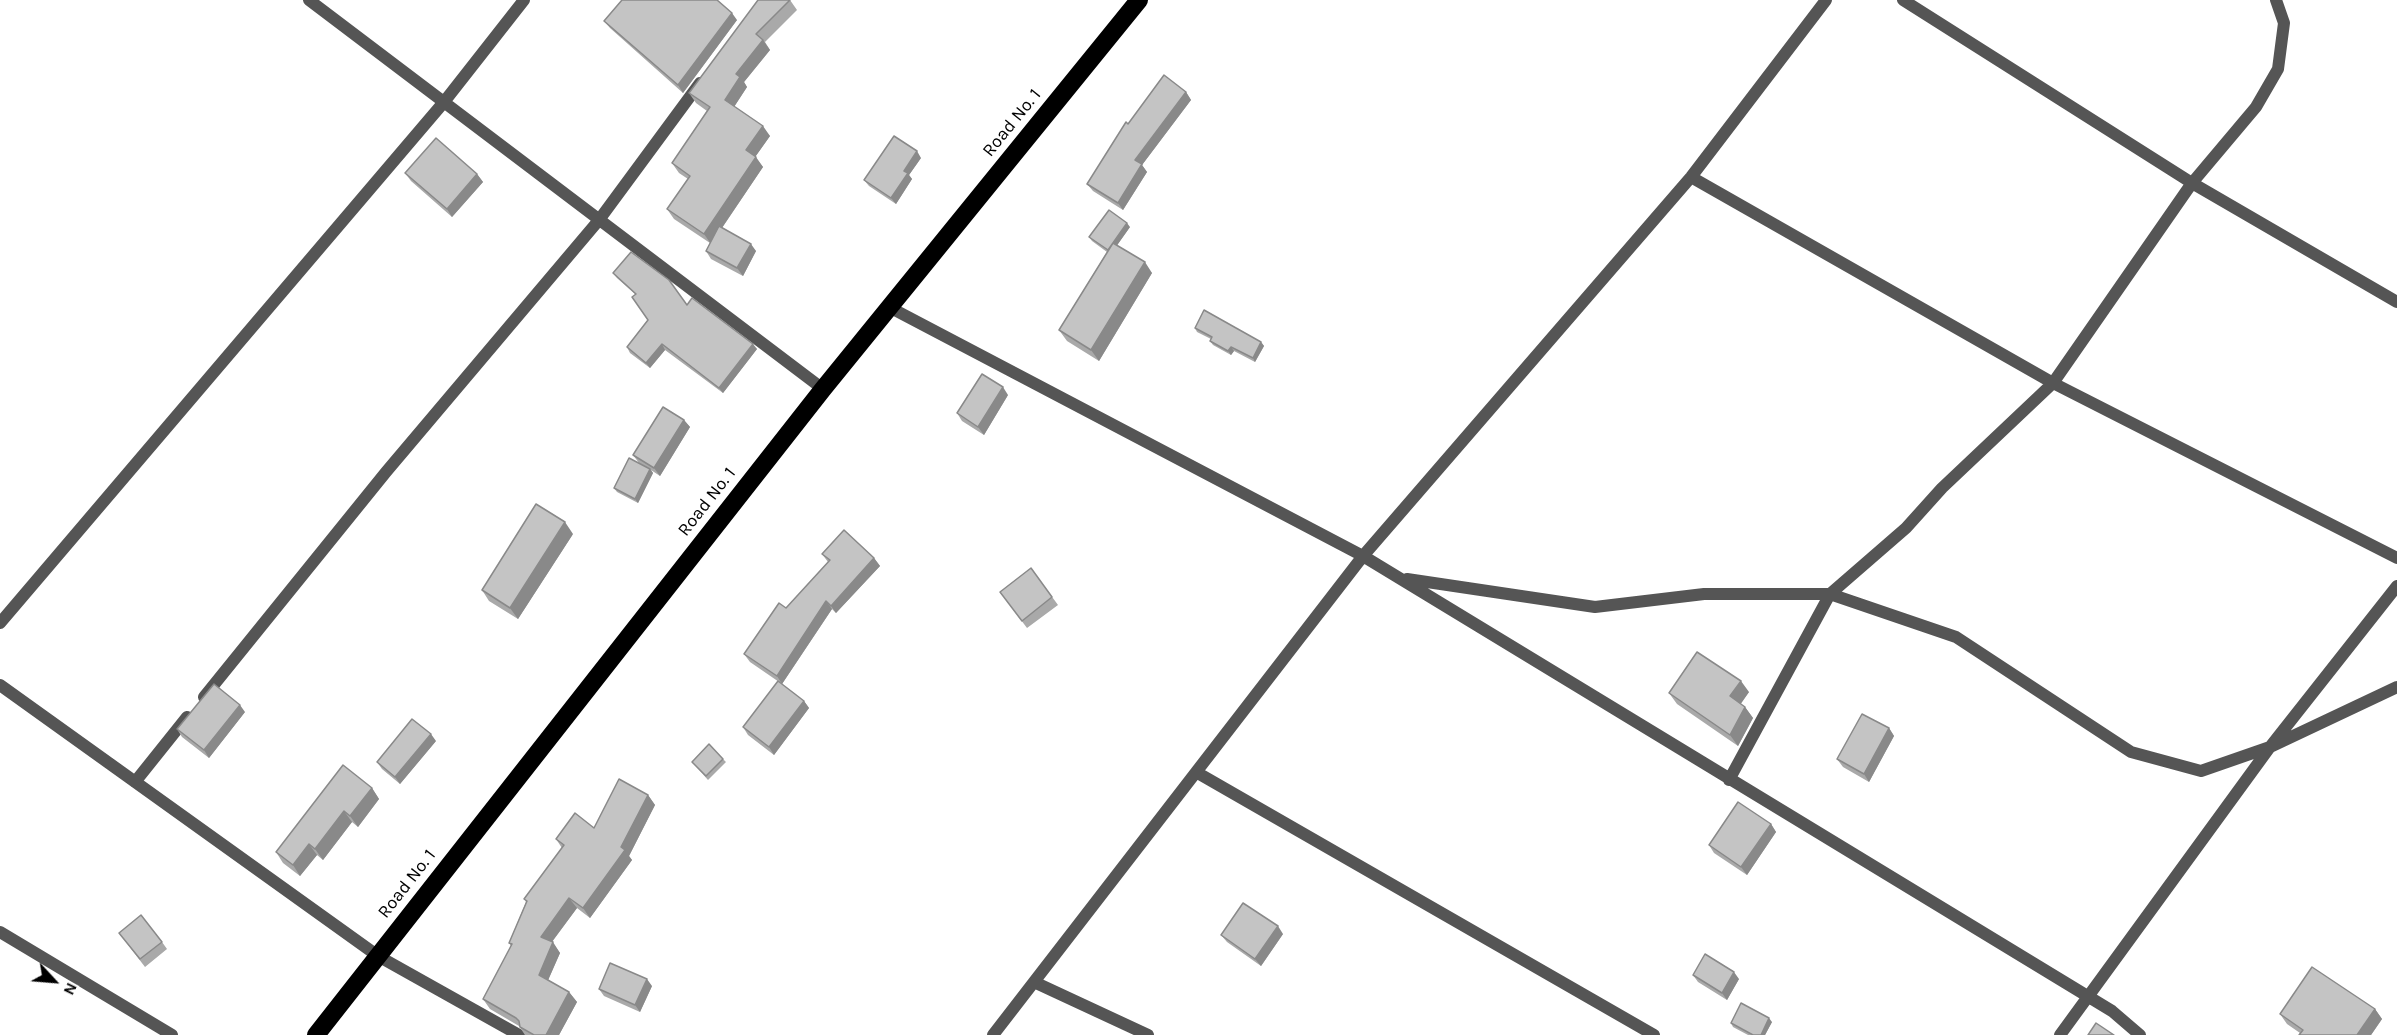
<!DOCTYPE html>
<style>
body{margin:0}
#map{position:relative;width:2397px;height:1035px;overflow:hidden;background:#fff;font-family:Karla,sans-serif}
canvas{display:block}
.north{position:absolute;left:24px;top:951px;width:60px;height:60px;-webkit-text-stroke:4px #fff;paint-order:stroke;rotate:116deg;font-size:16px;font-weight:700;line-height:24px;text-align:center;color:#000}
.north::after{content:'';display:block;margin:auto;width:21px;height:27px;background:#000;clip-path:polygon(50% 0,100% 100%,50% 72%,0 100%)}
</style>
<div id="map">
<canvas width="2397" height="1035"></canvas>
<div class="north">N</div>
</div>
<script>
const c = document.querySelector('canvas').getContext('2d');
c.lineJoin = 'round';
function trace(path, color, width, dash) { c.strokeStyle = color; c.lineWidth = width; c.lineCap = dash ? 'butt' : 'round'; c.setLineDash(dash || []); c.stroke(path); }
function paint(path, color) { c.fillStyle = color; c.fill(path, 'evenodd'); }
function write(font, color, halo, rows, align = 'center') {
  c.font = font + ' Karla,sans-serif'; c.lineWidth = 4.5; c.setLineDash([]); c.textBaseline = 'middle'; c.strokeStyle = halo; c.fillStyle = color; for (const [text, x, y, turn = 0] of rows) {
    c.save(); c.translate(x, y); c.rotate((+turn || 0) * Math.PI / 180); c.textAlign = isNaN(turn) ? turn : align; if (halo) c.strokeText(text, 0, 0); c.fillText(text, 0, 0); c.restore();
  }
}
trace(new Path2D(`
 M 309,0 L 823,389
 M 1903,0 L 2192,183 L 2397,302
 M 1691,177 L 2053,383 L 2397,558
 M 889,307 L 1363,556 L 2112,1011 L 2140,1035
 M 1407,579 L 1595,607 L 1704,594 L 1830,594 L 1956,637 L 2131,752 L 2201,771 L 2270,747 L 2397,687
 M 0,623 L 444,102 L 524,0
 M 0,685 L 378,956 L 519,1035
 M 204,697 L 386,472 L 599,220 L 700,83
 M 1196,772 L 1654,1035
 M 1729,780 L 1830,594 L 1906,528 L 1942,488 L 2053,383 L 2192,183 L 2256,107 L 2278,69 L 2284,23 L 2276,0
 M 135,782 L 187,717
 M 0,932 L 172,1035
 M 1034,982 L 1148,1035
 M 993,1035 L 1363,556 L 1691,177 L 1826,0
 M 2060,1035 L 2270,747 L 2397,586`), '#555', 12);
trace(new Path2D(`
 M 316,1035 L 823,389 L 1139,0`), '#000', 18);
paint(new Path2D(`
 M 790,0 L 797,10 L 765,42 L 770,50 L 744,82 L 747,87 L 734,107 L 770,136 L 755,157 L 763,167 L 722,228 L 756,251 L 743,276 L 711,259 L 706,251 L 710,243 L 674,219 L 667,209 L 688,179 L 679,173 L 672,163 L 707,111 L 696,103 L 689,93 Z
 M 737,20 L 683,93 L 610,28 L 604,21 Z
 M 1186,92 L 1191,100 L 1142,165 L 1147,172 L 1123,210 L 1093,191 L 1087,184 L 1128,124 Z
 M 921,158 L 909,175 L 912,179 L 896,204 L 869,186 L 864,180 Z
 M 405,173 L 477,174 L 483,182 L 452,217 L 411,181 Z
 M 1130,227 L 1117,245 L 1152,273 L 1099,361 L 1067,341 L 1059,330 L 1107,252 L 1092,241 L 1089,237 Z
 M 613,273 L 687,305 L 757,349 L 723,393 L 665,350 L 650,368 L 630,353 L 627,347 L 648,320 L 635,294 L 617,278 Z
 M 1195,328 L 1261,342 L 1264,346 L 1255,362 L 1234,351 L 1231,355 L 1213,345 L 1210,341 L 1211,339 L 1197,332 Z
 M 1008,395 L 984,435 L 962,421 L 957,413 Z
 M 684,420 L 690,427 L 660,476 L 651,470 L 653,473 L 638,503 L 617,492 L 614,488 L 644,466 L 639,463 L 633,455 Z
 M 573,534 L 518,619 L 489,601 L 482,590 Z
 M 822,554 L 874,558 L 880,566 L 836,613 L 832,609 L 782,684 L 750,662 L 744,654 L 828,562 Z
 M 1031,568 L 1058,605 L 1027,628 L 1000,592 Z
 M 1749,692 L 1740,704 L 1745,707 L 1753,718 L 1738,746 L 1677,704 L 1669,693 Z
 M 804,701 L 809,708 L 774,755 L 748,735 L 743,727 Z
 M 245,712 L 209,758 L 182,737 L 177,729 Z
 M 1889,728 L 1894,736 L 1869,782 L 1843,767 L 1837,759 Z
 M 436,741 L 400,784 L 382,769 L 377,762 Z
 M 723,759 L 726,762 L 708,780 L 692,762 Z
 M 372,788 L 379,799 L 358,827 L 352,822 L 323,860 L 317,855 L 300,876 L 283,863 L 276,852 Z
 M 648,795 L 655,805 L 629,856 L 632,860 L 590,918 L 577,908 L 552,942 L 560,953 L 548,980 L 569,992 L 577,1002 L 559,1035 L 525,1035 L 519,1026 L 490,1009 L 483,999 L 511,946 L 509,943 L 526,902 L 524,899 L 562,848 L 556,839 L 594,828 Z
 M 1771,824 L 1776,832 L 1747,875 L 1714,853 L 1709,845 Z
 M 119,933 L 162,942 L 167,949 L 145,967 Z
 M 1283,934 L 1261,966 L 1227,942 L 1221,935 Z
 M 1693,975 L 1739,979 L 1727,1000 L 1698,982 Z
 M 652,986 L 640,1012 L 604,996 L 599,989 Z
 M 2375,1009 L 2382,1019 L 2371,1035 L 2299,1035 L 2300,1033 L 2287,1024 L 2280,1014 Z
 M 1772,1022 L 1765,1035 L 1748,1035 L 1733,1027 L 1731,1023 Z`), '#a9a9a9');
paint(new Path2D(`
 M 732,13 L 737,20 L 683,93 L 678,85 Z
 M 763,40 L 770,50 L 744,82 L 747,87 L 732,110 L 725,100 L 736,74 Z
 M 1186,92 L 1191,100 L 1142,165 L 1147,172 L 1123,210 L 1118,203 L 1135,160 Z
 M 763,126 L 770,136 L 753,160 L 746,150 Z
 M 917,151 L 921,158 L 909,175 L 912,179 L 896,204 L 891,198 L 904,171 Z
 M 756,157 L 763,167 L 711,244 L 704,234 Z
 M 477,174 L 483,182 L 452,217 L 447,209 Z
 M 1127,223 L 1130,227 L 1111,254 L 1108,251 Z
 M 751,244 L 756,251 L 743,276 L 737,268 Z
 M 1145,262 L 1152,273 L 1099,361 L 1091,350 Z
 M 1261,342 L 1264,346 L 1255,362 L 1253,358 Z
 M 662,344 L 665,350 L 650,368 L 646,363 Z
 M 753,344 L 757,349 L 723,393 L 719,388 Z
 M 1231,347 L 1234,351 L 1231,355 L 1228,351 Z
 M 1003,387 L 1008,395 L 984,435 L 978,427 Z
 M 684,420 L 690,427 L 660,476 L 654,468 Z
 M 650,469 L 653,473 L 638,503 L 635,499 Z
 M 565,522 L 573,534 L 518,619 L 510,608 Z
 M 874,558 L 880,566 L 836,613 L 831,606 Z
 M 826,601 L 832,609 L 782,684 L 777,676 Z
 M 1741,681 L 1749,692 L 1738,708 L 1730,696 Z
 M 804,701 L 809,708 L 774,755 L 769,747 Z
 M 240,705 L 245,712 L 209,758 L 204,750 Z
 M 1745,707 L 1753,718 L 1738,746 L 1730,735 Z
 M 1889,728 L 1894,736 L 1869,782 L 1864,774 Z
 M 431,734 L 436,741 L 400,784 L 395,777 Z
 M 372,788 L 379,799 L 358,827 L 350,816 Z
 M 648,795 L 655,805 L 629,856 L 632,860 L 590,918 L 583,908 L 621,847 Z
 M 344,811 L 352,822 L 323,860 L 315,849 Z
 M 1771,824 L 1776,832 L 1747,875 L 1741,867 Z
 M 309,844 L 317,855 L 300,876 L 293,865 Z
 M 569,898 L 577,908 L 548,947 L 541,937 Z
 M 1278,926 L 1283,934 L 1261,966 L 1255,959 Z
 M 553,942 L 560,953 L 546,985 L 539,975 Z
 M 1734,972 L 1739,979 L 1727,1000 L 1722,993 Z
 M 647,979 L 652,986 L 640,1012 L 635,1005 Z
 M 569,992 L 577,1002 L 559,1035 L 546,1035 Z
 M 2375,1009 L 2382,1019 L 2371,1035 L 2357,1035 Z
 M 1769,1018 L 1772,1022 L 1765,1035 L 1761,1035 Z`), '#898989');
const building = new Path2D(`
 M 622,0 L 717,0 L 732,13 L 678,85 L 604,21 Z
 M 758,0 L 790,0 L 756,34 L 763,40 L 736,74 L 740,77 L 725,100 L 763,126 L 746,150 L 756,157 L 704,234 L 667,209 L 690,176 L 672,163 L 710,107 L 689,93 Z
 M 1164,75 L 1186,92 L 1135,160 L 1142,164 L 1118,203 L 1087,184 L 1126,122 L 1128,124 Z
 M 894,136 L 917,151 L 904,171 L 908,173 L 891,198 L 864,180 Z
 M 436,138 L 477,174 L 447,209 L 405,173 Z
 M 1109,210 L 1127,223 L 1108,250 L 1089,237 Z
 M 719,226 L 751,244 L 737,268 L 706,251 Z
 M 1113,243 L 1145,262 L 1091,350 L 1059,330 Z
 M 631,252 L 669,280 L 687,305 L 692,298 L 753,344 L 719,388 L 662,344 L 646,363 L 627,347 L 648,320 L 632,297 L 636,294 L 613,273 Z
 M 1204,310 L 1261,342 L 1253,358 L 1231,347 L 1228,351 L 1210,341 L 1212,337 L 1195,328 Z
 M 982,374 L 1003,387 L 978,427 L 957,413 Z
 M 663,407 L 684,420 L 654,468 L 633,455 Z
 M 629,458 L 650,469 L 635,499 L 614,488 Z
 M 536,504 L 565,522 L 510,608 L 482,590 Z
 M 844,530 L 874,558 L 831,606 L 826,601 L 777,676 L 744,654 L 779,603 L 786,608 L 830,560 L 822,554 Z
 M 1031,568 L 1052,597 L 1022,621 L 1000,592 Z
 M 1697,652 L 1741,681 L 1730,696 L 1745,707 L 1730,735 L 1669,693 Z
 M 778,681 L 804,701 L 769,747 L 743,727 Z
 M 214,684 L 240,705 L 204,750 L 177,729 Z
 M 1862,714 L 1889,728 L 1864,774 L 1837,759 Z
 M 412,719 L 431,734 L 395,777 L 377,762 Z
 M 709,744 L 723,759 L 706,776 L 692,762 Z
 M 343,765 L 372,788 L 350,816 L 344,811 L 315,849 L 309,844 L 293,865 L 276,852 Z
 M 619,779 L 648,795 L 621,847 L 625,850 L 583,908 L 569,898 L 541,937 L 553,942 L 539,975 L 569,992 L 546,1035 L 534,1035 L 520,1027 L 519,1021 L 516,1018 L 483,999 L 512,944 L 509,943 L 527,901 L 524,899 L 564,845 L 556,839 L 575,813 L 594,828 Z
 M 1738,802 L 1771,824 L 1741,867 L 1709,845 Z
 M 1243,903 L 1278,926 L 1255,959 L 1221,935 Z
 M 141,915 L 162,942 L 140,959 L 119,933 Z
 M 1705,954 L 1734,972 L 1722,993 L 1693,975 Z
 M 610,963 L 647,979 L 635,1005 L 599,989 Z
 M 2312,967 L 2375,1009 L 2357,1035 L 2299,1035 L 2303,1030 L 2280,1014 Z
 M 1741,1003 L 1769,1018 L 1761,1035 L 1753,1035 L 1731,1023 Z
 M 2096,1023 L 2114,1035 L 2088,1035 Z`);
paint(building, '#c4c4c4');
trace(building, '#898989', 1.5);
write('18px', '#000', '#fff', [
 ["Road No. 1",1012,123,-51],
 ["Road No. 1",707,502,-52],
 ["Road No. 1",407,884,-52]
]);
</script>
